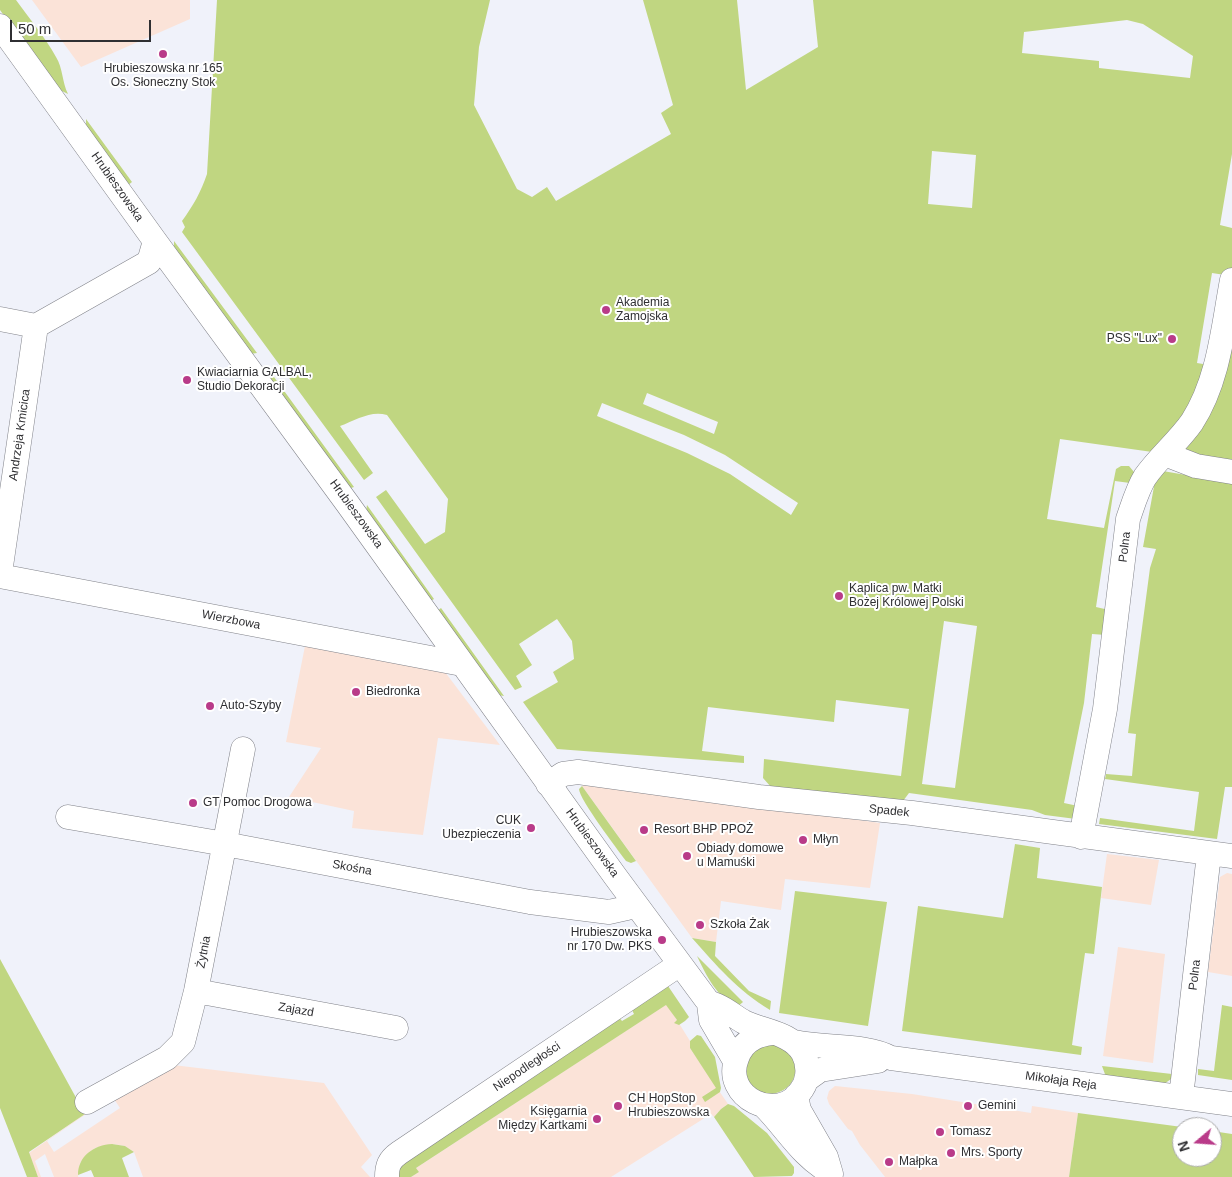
<!DOCTYPE html>
<meta charset="utf-8">
<style>
body{margin:0}
#map{position:relative;width:1232px;height:1177px;overflow:hidden;background:#f0f2fa;font-family:Arial,sans-serif}
canvas{display:block}
.north{position:absolute;left:1172px;top:1117px;width:50px;height:50px;box-sizing:border-box;background:#fff;border:1px solid #acacad;border-radius:50%;rotate:252deg;font-size:14px;font-weight:700;line-height:20px;text-align:center;color:#2f2f32}
.north::after{content:'';display:block;margin:auto;width:18px;height:22px;background:#b93b89;clip-path:polygon(50% 0,100% 100%,50% 72%,0 100%)}
.scale{position:absolute;left:10px;top:20px;width:141px;height:22px;box-sizing:border-box;border:2px solid #2f2f32;border-top:0;padding-left:6px;font-size:15px;line-height:18px;white-space:nowrap;color:#2f2f32;-webkit-text-stroke:4px #fff;paint-order:stroke}
</style>
<div id="map">
<canvas width="1232" height="1177"></canvas>
<div class="north">N</div>
<div class="scale">50 m</div>
</div>
<script>
const c = document.querySelector('canvas').getContext('2d');
c.lineJoin = 'round';
function paint(path, color) { c.fillStyle = color; c.fill(path, 'evenodd'); }
function trace(path, color, width, dash) { c.strokeStyle = color; c.lineWidth = width; c.lineCap = dash ? 'butt' : 'round'; c.setLineDash(dash || []); c.stroke(path); }
function write(font, color, halo, rows, align = 'center') {
  c.font = font + ' Arial,sans-serif'; c.lineWidth = 4; c.setLineDash([]); c.textBaseline = 'middle'; c.strokeStyle = halo; c.fillStyle = color; for (const [text, x, y, turn = 0] of rows) {
    c.save(); c.translate(x, y); c.rotate((+turn || 0) * Math.PI / 180); c.textAlign = isNaN(turn) ? turn : align; if (halo) c.strokeText(text, 0, 0); c.fillText(text, 0, 0); c.restore();
  }
}
paint(new Path2D(`
 M 32,0 L 190,0 L 190,19 L 81,67 Z
 M 305,646 L 445,672 L 500,745 L 438,738 L 423,835 L 352,828 L 354,811 L 289,797 L 321,748 L 286,742 Z
 M 590,781 L 880,823 L 870,888 L 785,879 L 781,910 L 721,901 L 716,942 L 692,938 L 582,786 Z
 M 1107,854 L 1159,860 L 1151,905 L 1101,898 Z
 M 1227,873 L 1232,874 L 1232,976 L 1208,972 L 1220,877 Z
 M 1118,947 L 1165,954 L 1153,1063 L 1103,1056 Z
 M 667,1004 L 690,1041 L 690,1048 L 728,1104 L 721,1109 L 714,1117 L 711,1114 L 611,1177 L 411,1177 L 419,1172 L 416,1168 Z
 M 173,1065 L 324,1083 L 372,1155 L 361,1167 L 370,1177 L 143,1177 L 134,1152 L 125,1146 L 112,1144 L 95,1148 L 86,1155 L 80,1163 L 78,1177 L 54,1177 L 45,1154 L 35,1161 L 41,1177 L 38,1177 L 29,1153 L 112,1095 ZM 112,1096 L 120,1108 L 54,1152 L 47,1141 Z
 M 835,1086 L 912,1094 L 1031,1113 L 1032,1106 L 1078,1113 L 1069,1177 L 885,1177 L 860,1145 L 852,1131 L 848,1129 L 829,1104 L 827,1098 L 829,1091 Z`), '#fbe3d8');
paint(new Path2D(`
 M 0,0 L 16,0 C 29,18 45,37 56,57 C 63,68 62,82 68,94 L 56,88 L 0,10 Z
 M 217,0 L 490,0 L 479,47 L 474,105 L 517,189 L 532,197 L 547,187 L 556,201 L 671,134 L 661,113 L 673,105 L 643,0 L 737,0 L 746,90 L 818,47 L 813,0 L 1232,0 L 1232,154 L 1220,225 L 1232,228 L 1232,460 L 1195,458 L 1060,439 L 1047,519 L 1104,528 L 1116,469 L 1121,466 L 1129,466 L 1134,472 L 1135,477 L 1130,483 L 1115,481 L 1096,607 L 1109,610 L 1106,635 L 1092,634 L 1084,703 L 1064,803 L 1078,806 L 1076,819 L 1045,815 L 1032,810 L 909,793 L 903,801 L 771,787 L 763,778 L 764,759 L 901,776 L 909,709 L 836,700 L 834,722 L 708,707 L 702,751 L 744,756 L 744,763 L 557,749 L 523,702 L 558,682 L 553,672 L 574,659 L 572,641 L 557,619 L 519,644 L 532,665 L 516,676 L 522,687 L 515,690 L 376,497 L 386,490 L 425,544 L 445,532 L 448,499 L 387,415 C 371,410 356,420 340,426 L 373,473 L 364,480 L 182,232 L 185,227 L 182,221 C 193,206 201,192 207,174 ZM 1127,20 L 1143,24 L 1193,56 L 1190,78 L 1099,68 L 1099,61 L 1022,53 L 1024,32 ZM 932,151 L 976,155 L 972,208 L 928,204 ZM 1212,273 L 1225,275 L 1209,365 L 1197,363 ZM 647,393 L 718,422 L 714,434 L 643,404 ZM 602,403 L 684,435 L 725,455 L 798,503 L 791,515 L 730,474 L 687,453 L 597,416 ZM 944,621 L 977,626 L 955,788 L 922,784 Z
 M 86,119 L 132,182 L 127,186 L 89,133 L 86,125 Z
 M 174,241 L 257,353 L 250,354 L 174,250 Z
 M 266,366 L 354,487 L 351,488 L 345,485 L 264,373 Z
 M 1157,470 L 1232,483 L 1232,787 L 1225,787 L 1217,839 L 1099,824 L 1100,818 L 1194,831 L 1199,792 L 1105,779 L 1106,774 L 1132,776 L 1136,734 L 1128,733 L 1150,568 L 1156,549 L 1143,547 Z
 M 367,505 L 434,599 L 429,602 L 366,512 Z
 M 441,608 L 504,696 L 498,695 L 436,612 Z
 M 582,786 L 636,861 L 631,863 L 626,861 C 618,850 579,799 579,789 Z
 M 1015,844 L 1040,848 L 1037,878 L 1102,887 L 1094,954 L 1085,953 L 1072,1045 L 1082,1047 L 1081,1055 L 902,1031 L 918,906 L 1003,918 Z
 M 795,891 L 887,902 L 868,1026 L 779,1013 Z
 M 692,938 L 716,942 L 715,956 L 749,991 L 771,1001 L 770,1010 C 738,991 716,965 692,938 Z
 M 697,956 L 743,1002 L 736,1008 C 715,993 708,979 697,956 Z
 M 0,959 L 85,1114 L 29,1152 L 38,1177 L 27,1177 L 0,1108 Z
 M 668,986 L 689,1017 L 685,1021 L 679,1025 L 674,1023 L 677,1020 L 666,1005 L 416,1168 L 419,1172 L 411,1177 L 396,1177 L 399,1165 L 618,1016 L 622,1021 L 634,1014 L 631,1008 Z
 M 1222,1005 L 1232,1007 L 1232,1080 L 1198,1075 L 1198,1069 L 1214,1071 Z
 M 697,1035 L 701,1036 L 715,1057 L 721,1088 L 720,1092 L 705,1102 L 702,1097 L 716,1088 L 690,1048 L 690,1041 Z
 M 776,1043 C 780,1047 788,1050 792,1055 C 793,1056 794,1059 794,1062 C 803,1091 761,1107 748,1080 C 746,1075 744,1069 746,1064 C 748,1059 753,1053 756,1048 Z
 M 1102,1066 L 1172,1074 L 1171,1079 L 1164,1084 L 1106,1077 Z
 M 728,1104 L 734,1106 L 767,1133 L 794,1167 L 794,1173 L 792,1176 L 754,1177 L 714,1117 L 721,1109 Z
 M 1078,1113 L 1182,1127 L 1182,1157 L 1212,1157 L 1212,1131 L 1232,1134 L 1232,1177 L 1069,1177 Z
 M 112,1144 L 125,1146 L 134,1152 L 122,1158 L 129,1177 L 94,1177 L 91,1170 L 78,1175 C 78,1156 94,1145 112,1144 Z`), '#c0d681');
const minor = new Path2D(`
 M 0,26 L 155,241 L 347,503 L 615,876 L 706,999 C 710,1004 712,1003 718,1006 C 727,1010 735,1017 744,1022 C 763,1031 792,1033 803,1053 C 809,1064 809,1079 802,1089 C 779,1126 721,1097 737,1058 C 740,1049 746,1042 754,1038 C 759,1035 766,1034 772,1033
 M 0,319 L 36,326 L 149,262 L 155,241
 M 1165,454 L 1196,466 L 1232,472
 M 0,573 L 36,326
 M 0,576 L 462,664
 M 548,784 L 563,774 L 578,772 L 759,797 L 912,813 L 1232,856
 M 68,817 L 225,844 L 530,902 L 609,912 L 627,908 L 634,903
 M 1081,837 L 1105,709 L 1128,519 C 1133,505 1137,490 1145,477 C 1159,457 1178,442 1192,422 C 1219,380 1223,328 1232,280
 M 196,991 L 396,1028
 M 709,1004 L 711,1020 L 735,1061
 M 794,1042 C 824,1049 865,1044 891,1058 L 1232,1104
 M 806,1080 L 820,1070 L 878,1061
 M 796,1096 L 799,1110 L 826,1157 L 831,1174
 M 1181,1097 L 1209,854
 M 87,1102 L 167,1058 L 183,1042 L 196,991 L 243,749
 M 764,1106 C 786,1128 802,1157 830,1172
 M 387,1177 C 387,1166 389,1160 399,1153 L 680,964`);
trace(minor, '#808289', 25);
trace(minor, '#fff', 24);
for (const [x, y, r, color] of [
 [163,54,5,"#b93b89"],
 [606,310,5,"#b93b89"],
 [1172,339,5,"#b93b89"],
 [187,380,5,"#b93b89"],
 [839,596,5,"#b93b89"],
 [356,692,5,"#b93b89"],
 [210,706,5,"#b93b89"],
 [193,803,5,"#b93b89"],
 [531,828,5,"#b93b89"],
 [644,830,5,"#b93b89"],
 [803,840,5,"#b93b89"],
 [687,856,5,"#b93b89"],
 [700,925,5,"#b93b89"],
 [662,940,5,"#b93b89"],
 [618,1106,5,"#b93b89"],
 [968,1106,5,"#b93b89"],
 [597,1119,5,"#b93b89"],
 [940,1132,5,"#b93b89"],
 [951,1153,5,"#b93b89"],
 [889,1162,5,"#b93b89"]
]) { const dot = new Path2D(); dot.arc(x, y, r, 0, 2 * Math.PI); c.fillStyle = color; c.fill(dot); trace(dot, '#fff', 2); }
write('12px', '#2f2f32', '#fff', [
 ["Hrubieszowska nr 165",163,69,"center"],
 ["Os. Słoneczny Stok",163,83,"center"],
 ["Akademia",616,303],
 ["Zamojska",616,317],
 ["PSS \"Lux\"",1162,339,"right"],
 ["Kwiaciarnia GALBAL,",197,373],
 ["Studio Dekoracji",197,387],
 ["Kaplica pw. Matki",849,589],
 ["Bożej Królowej Polski",849,603],
 ["Biedronka",366,692],
 ["Auto-Szyby",220,706],
 ["GT Pomoc Drogowa",203,803],
 ["CUK",521,821,"right"],
 ["Ubezpieczenia",521,835,"right"],
 ["Resort BHP PPOŻ",654,830],
 ["Młyn",813,840],
 ["Obiady domowe",697,849],
 ["u Mamuśki",697,863],
 ["Szkoła Żak",710,925],
 ["Hrubieszowska",652,933,"right"],
 ["nr 170 Dw. PKS",652,947,"right"],
 ["CH HopStop",628,1099],
 ["Hrubieszowska",628,1113],
 ["Gemini",978,1106],
 ["Księgarnia",587,1112,"right"],
 ["Między Kartkami",587,1126,"right"],
 ["Tomasz",950,1132],
 ["Mrs. Sporty",961,1153],
 ["Małpka",899,1162]
], 'left');
write('12px', '#2f2f32', '#fff', [
 ["Hrubieszowska",117,187,55],
 ["Andrzeja Kmicica",20,435,-82],
 ["Hrubieszowska",356,514,54],
 ["Polna",1125,547,-83],
 ["Wierzbowa",231,620,11],
 ["Spadek",889,811,6],
 ["Hrubieszowska",592,843,54],
 ["Skośna",352,868,11],
 ["Żytnia",204,952,-79],
 ["Polna",1195,975,-83],
 ["Zajazd",296,1010,10],
 ["Niepodległości",527,1067,-34],
 ["Mikołaja Reja",1061,1081,8]
]);
</script>
